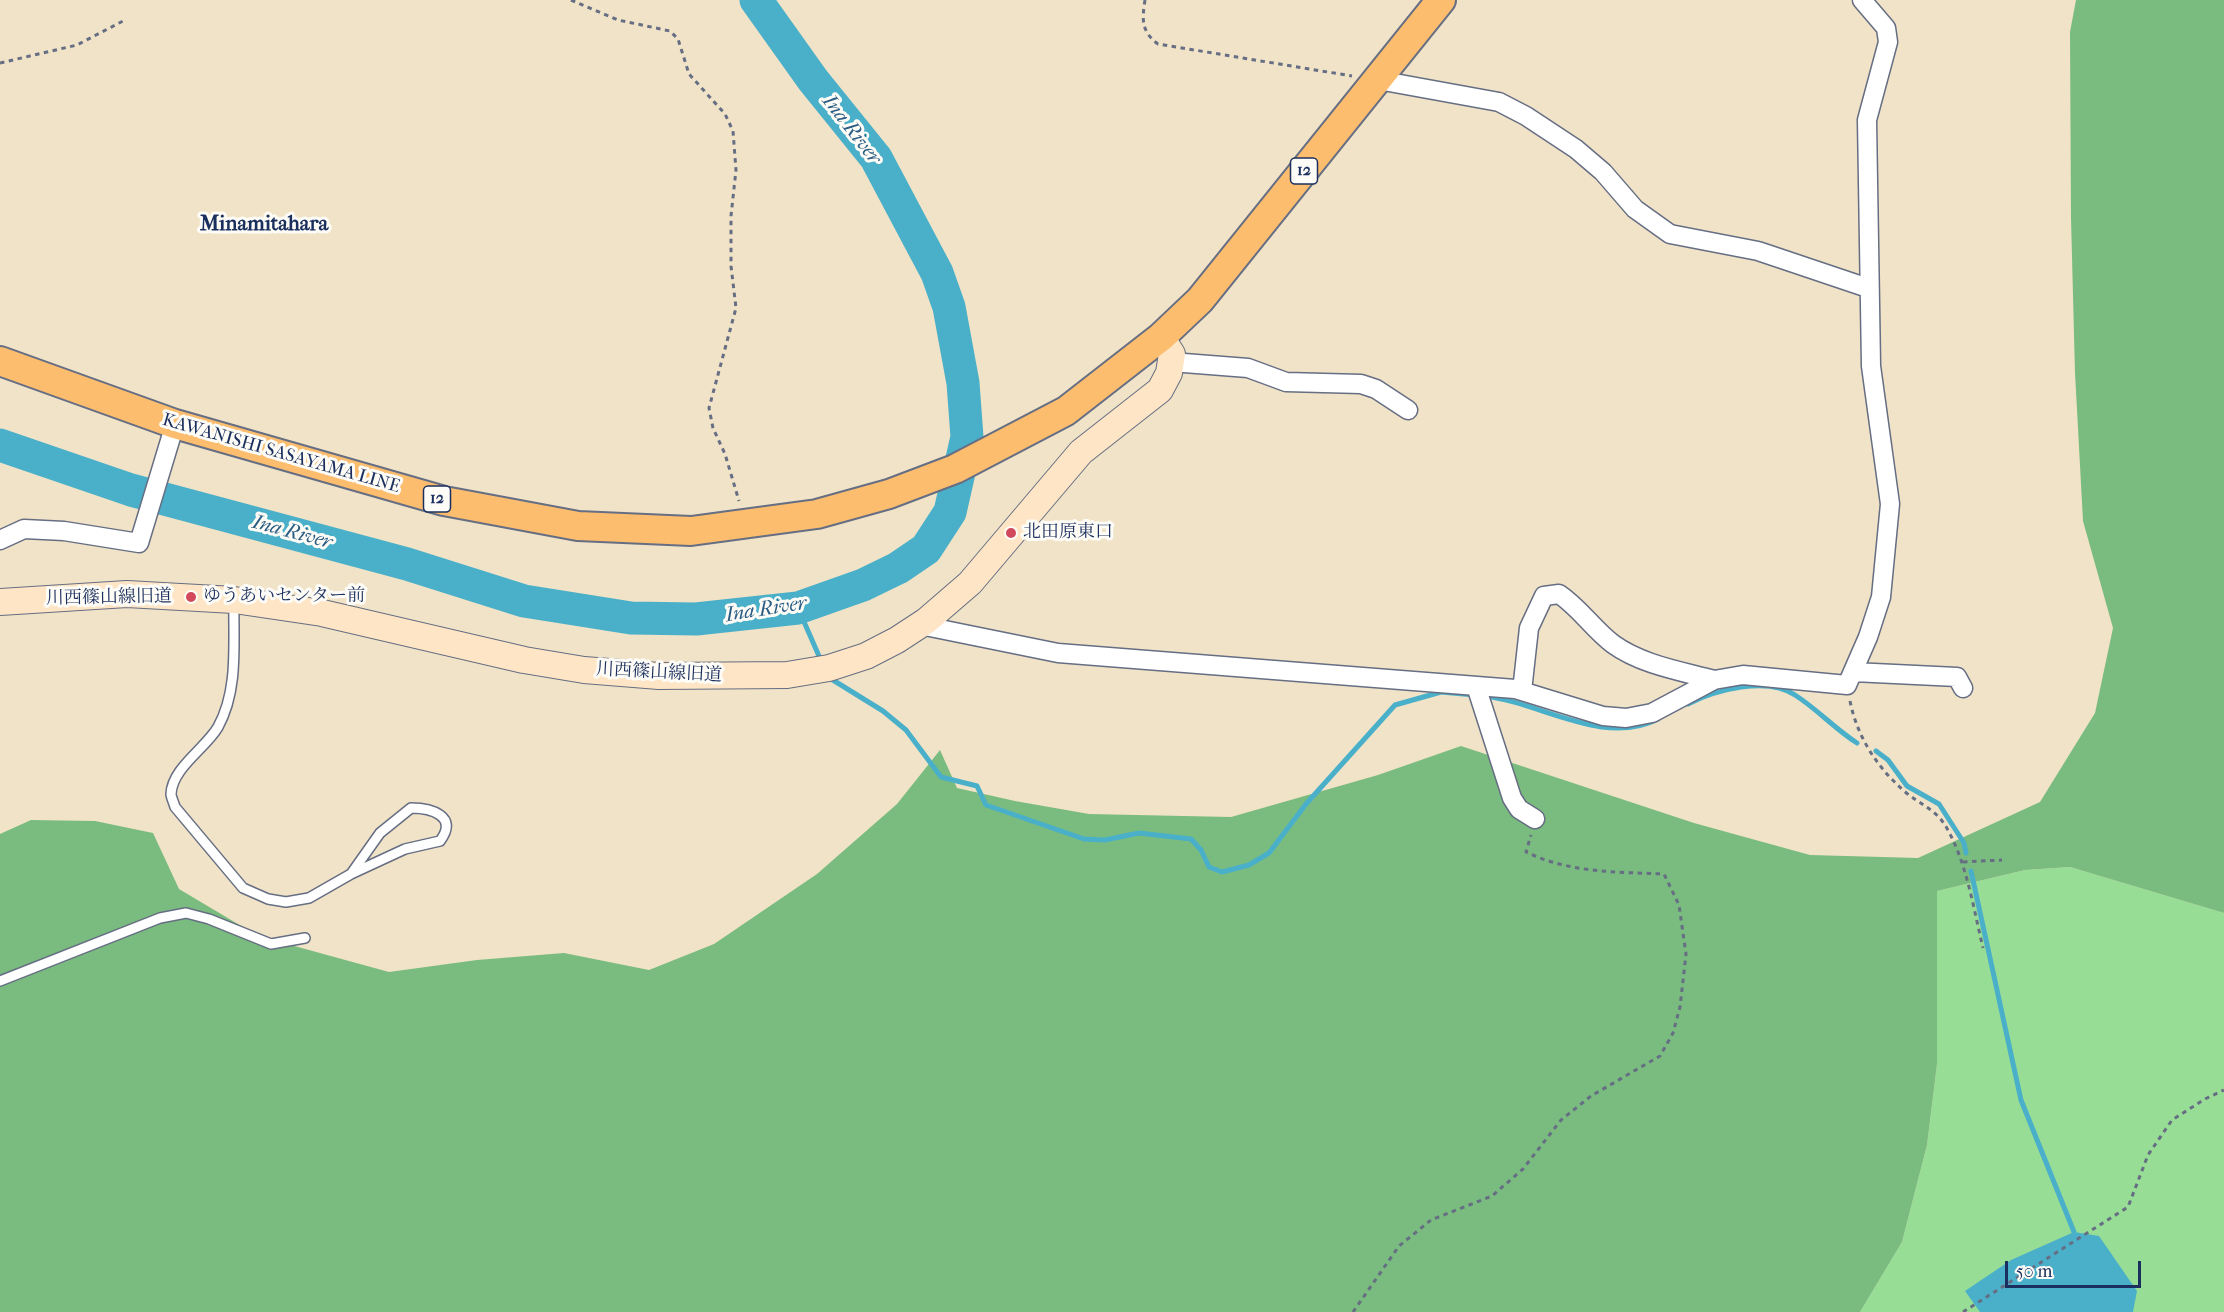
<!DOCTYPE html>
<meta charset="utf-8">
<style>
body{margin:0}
#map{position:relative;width:2224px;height:1312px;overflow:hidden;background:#f1e3c7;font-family:"IM FELL French Canon",serif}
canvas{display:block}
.scale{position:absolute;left:2005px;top:1261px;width:136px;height:27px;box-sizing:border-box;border:3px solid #1b2f5e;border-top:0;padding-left:8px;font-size:18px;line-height:21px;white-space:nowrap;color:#1b2f5e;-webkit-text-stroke:4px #fdfcf7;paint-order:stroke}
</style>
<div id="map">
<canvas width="2224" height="1312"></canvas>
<div class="scale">50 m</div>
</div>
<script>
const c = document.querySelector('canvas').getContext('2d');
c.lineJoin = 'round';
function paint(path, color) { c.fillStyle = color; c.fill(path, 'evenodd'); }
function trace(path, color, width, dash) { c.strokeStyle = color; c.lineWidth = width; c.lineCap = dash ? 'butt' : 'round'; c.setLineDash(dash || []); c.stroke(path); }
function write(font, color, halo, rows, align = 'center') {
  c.font = font + ' "IM FELL French Canon","Noto Serif JP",serif'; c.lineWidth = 6; c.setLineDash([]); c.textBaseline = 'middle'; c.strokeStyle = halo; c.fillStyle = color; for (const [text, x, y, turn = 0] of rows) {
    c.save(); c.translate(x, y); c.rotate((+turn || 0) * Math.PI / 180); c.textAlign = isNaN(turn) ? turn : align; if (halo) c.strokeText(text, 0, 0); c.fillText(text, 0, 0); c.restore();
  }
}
paint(new Path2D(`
 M 2070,867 L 2224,913 L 2224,1312 L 1860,1312 L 1902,1242 L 1927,1145 L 1937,1064 L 1937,891 L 2025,870 Z`), '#98dd96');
paint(new Path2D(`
 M 2076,0 L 2224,0 L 2224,913 L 2070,867 L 2025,870 L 1937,891 L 1937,1064 L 1927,1145 L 1902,1242 L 1860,1312 L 0,1312 L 0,834 L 31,820 L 95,821 L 153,833 L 179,889 L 258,936 L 389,972 L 477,960 L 564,953 L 649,970 L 714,944 L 817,874 L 897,804 L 940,750 L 957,788 L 1015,801 L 1089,814 L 1231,817 L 1378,775 L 1461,746 L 1694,823 L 1810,855 L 1918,858 L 2040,802 L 2095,713 L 2113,628 L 2083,521 L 2075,373 L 2071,218 L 2070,32 Z`), '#7abc7f');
paint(new Path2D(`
 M 2074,1232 L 2099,1236 L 2137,1291 L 2133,1312 L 1980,1312 L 1965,1291 L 2011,1260 Z`), '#4ab0c9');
trace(new Path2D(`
 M 798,608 L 822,663
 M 828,677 L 883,711 L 906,730 L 941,777 L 977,786 L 986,805 L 1084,839 L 1105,840 L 1139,833 L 1191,839 L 1201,850 L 1209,867 L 1222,872 L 1249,865 L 1269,853 L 1306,804 L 1395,705 L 1441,692 L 1475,695
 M 1484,696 C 1540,702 1603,747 1658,719
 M 1688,704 C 1715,690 1767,676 1795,695 C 1817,709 1835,729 1857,743
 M 1876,751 L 1888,760 L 1907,786 L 1939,804 L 1964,843 L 1966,853
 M 1971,871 L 2021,1100 L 2074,1232`), '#4ab0c9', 5);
trace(new Path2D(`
 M 0,445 L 131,490 L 407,564 L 524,601 L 631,618 L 696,619 L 798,608 L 863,585 L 898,568 L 926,549 L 950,512 L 967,437 L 963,383 L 949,307 L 937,273 L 876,158 L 813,80 L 756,0`), '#4ab0c9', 33);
const lane = new Path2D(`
 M 234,600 C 233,642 239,689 218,727 C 206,748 172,768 171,794 C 171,797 174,803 175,807 L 243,888 L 268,899 L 286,902 L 309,898 L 351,874 L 405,849 L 440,841 C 459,816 431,808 411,808 L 380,833 L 351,874
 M 0,981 L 160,918 L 186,913 L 209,919 L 271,944 L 305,938`);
const street = new Path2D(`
 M 1378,80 L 1499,102 L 1526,116 L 1576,149 L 1603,172 L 1635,209 L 1670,234 L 1758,251 L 1868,288
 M 1171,362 L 1248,368 L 1286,382 L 1361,384 L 1376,389 L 1408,410
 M 0,540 L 24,529 L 64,531 L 139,543 L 175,424
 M 920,625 L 1058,653 L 1515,689 L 1603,716 L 1626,718 L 1652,713 L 1714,680 L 1743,675 L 1847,685 L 1868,637 L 1881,597 L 1890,504 L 1871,366 L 1867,120 L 1888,42 L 1886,28 L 1862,0
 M 1853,672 L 1957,677 L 1963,688
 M 1476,686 L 1512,798 L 1519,809 L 1535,819
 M 1522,691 L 1529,628 L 1544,596 L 1559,594 C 1580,608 1593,629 1613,644 C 1642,665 1681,671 1714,680`);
const secondary = new Path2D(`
 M 0,602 L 127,594 L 234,600 L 322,613 L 524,660 L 584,670 L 659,676 L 787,675 L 829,668 L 866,656 L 897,640 L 926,621 L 970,583 L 1081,452 L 1160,390 L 1169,373 L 1172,354 L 1161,337`);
const primary = new Path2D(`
 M 0,361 L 175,424 L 444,501 L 578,526 L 691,531 L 817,514 L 889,494 L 955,469 L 1066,411 L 1161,337 L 1200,300 L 1441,0`);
trace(lane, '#666e83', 12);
trace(street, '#666e83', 21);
trace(secondary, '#666e83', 28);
trace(primary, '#666e83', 32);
trace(new Path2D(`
 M 571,0 L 618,20 L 670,31 L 678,39 L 689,74 L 725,114 L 733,131 L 736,170 L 731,216 L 731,266 L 736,308 L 709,408 L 713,428 L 725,454 L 739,501
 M 1145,0 C 1142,20 1141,31 1158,44 L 1352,76
 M 0,63 L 77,45 L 123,21
 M 1850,701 C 1857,736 1876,766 1903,790 C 1917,803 1934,808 1945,825 C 1967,862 1973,907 1983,948
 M 1963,862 L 2002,860
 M 1353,1312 L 1399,1246 L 1431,1220 L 1492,1196 L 1523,1169 L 1561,1120 L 1591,1096 L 1660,1056 L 1673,1033 L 1680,1007 L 1686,954 L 1679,905 L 1664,874 C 1616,872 1570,873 1526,852 L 1531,835
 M 1963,1312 L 2128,1207 L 2148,1155 L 2172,1120 L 2205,1099 L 2224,1090`), '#666e83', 3, [4.5, 4.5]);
trace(lane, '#fff', 9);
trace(street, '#fff', 18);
trace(secondary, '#fee5c5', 26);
trace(primary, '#fcbd6f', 28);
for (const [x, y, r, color] of [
 [1011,533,6,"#d1495b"],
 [191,597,6,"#d1495b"]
]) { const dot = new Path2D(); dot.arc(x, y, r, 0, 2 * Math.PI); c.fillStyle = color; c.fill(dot); trace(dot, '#fdfcf7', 2); }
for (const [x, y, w] of [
 [1304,171,27],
 [437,499,27]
]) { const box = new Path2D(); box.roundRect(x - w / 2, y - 13, w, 26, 4.5); c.fillStyle = '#fdfcf7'; c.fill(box); trace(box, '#1b2f5e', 1.5); }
write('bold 16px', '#1b2f5e', null, [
 ["12",1304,171],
 ["12",437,499]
]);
write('18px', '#1b2f5e', '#fdfcf7', [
 ["KAWANISHI SASAYAMA LINE",281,454,16],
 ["川西篠山線旧道",109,598,-1],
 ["川西篠山線旧道",659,673,3]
]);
write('18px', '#1b2f5e', '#fdfcf7', [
 ["北田原東口",1023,533],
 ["ゆうあいセンター前",203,597]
], 'left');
write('italic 20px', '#2b5c83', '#fdfcf7', [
 ["Ina River",851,130,52],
 ["Ina River",292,533,15],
 ["Ina River",766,610,-9]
]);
write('bold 21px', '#1b2f5e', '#fdfcf7', [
 ["Minamitahara",264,225]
]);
</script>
